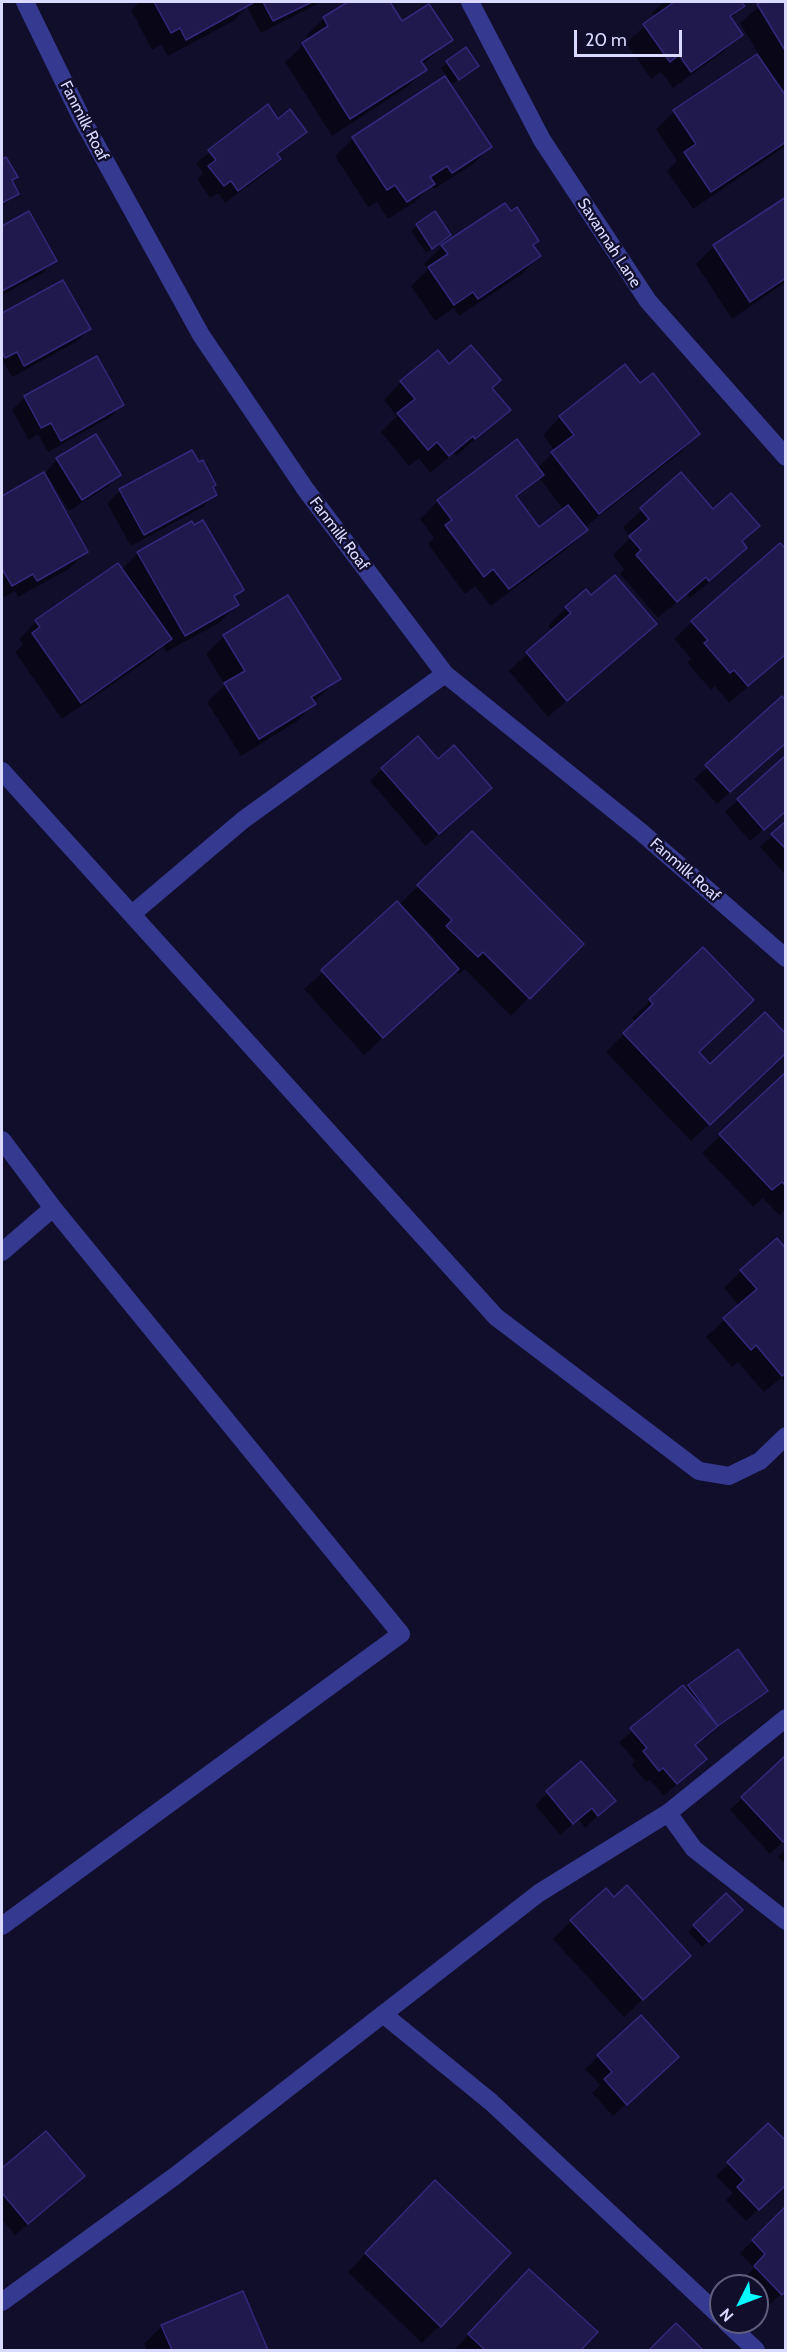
<!DOCTYPE html>
<style>
body{margin:0}
#map{position:relative;width:787px;height:2352px;overflow:hidden;background:#110e2c;font-family:Cabin,sans-serif}
canvas{display:block}
.frame{position:absolute;inset:0;border:3px solid #dad9ff;pointer-events:none}
.north{position:absolute;left:709px;top:2274px;width:60px;height:60px;box-sizing:border-box;background:#110e2c;border:2px solid #615f80;border-radius:50%;rotate:228deg;font-size:16px;font-weight:700;line-height:24px;text-align:center;color:#dad9ff}
.north::after{content:'';display:block;margin:auto;width:21px;height:27px;background:#05fbff;clip-path:polygon(50% 0,100% 100%,50% 72%,0 100%)}
.scale{position:absolute;left:574px;top:30px;width:108px;height:27px;box-sizing:border-box;border:3px solid #dad9ff;border-top:0;padding-left:8px;font-size:18px;line-height:21px;white-space:nowrap;color:#dad9ff;-webkit-text-stroke:4px #110e2c;paint-order:stroke}
</style>
<div id="map">
<canvas width="787" height="2352"></canvas>
<div class="frame"></div>
<div class="north">N</div>
<div class="scale">20 m</div>
</div>
<script>
const c = document.querySelector('canvas').getContext('2d');
c.lineJoin = 'round';
function paint(path, color) { c.fillStyle = color; c.fill(path, 'evenodd'); }
function trace(path, color, width, dash) { c.strokeStyle = color; c.lineWidth = width; c.lineCap = dash ? 'butt' : 'round'; c.setLineDash(dash || []); c.stroke(path); }
function write(font, color, halo, rows, align = 'center') {
  c.font = font + ' Cabin,sans-serif'; c.lineWidth = 5; c.setLineDash([]); c.textBaseline = 'middle'; c.strokeStyle = halo; c.fillStyle = color; for (const [text, x, y, turn = 0] of rows) {
    c.save(); c.translate(x, y); c.rotate((+turn || 0) * Math.PI / 180); c.textAlign = isNaN(turn) ? turn : align; if (halo) c.strokeText(text, 0, 0); c.fillText(text, 0, 0); c.restore();
  }
}
paint(new Path2D(`
 M 140,2 L 321,2 L 261,33 L 247,7 L 233,21 L 168,56 L 161,45 L 152,50 L 131,10 Z
 M 350,2 L 388,2 L 402,23 L 451,40 L 422,65 L 425,70 L 407,87 L 332,136 L 285,62 L 308,40 L 306,36 L 324,18 Z
 M 664,2 L 742,2 L 743,6 L 730,19 L 741,34 L 723,52 L 673,88 L 661,72 L 651,79 L 626,43 L 655,17 L 652,13 Z
 M 765,2 L 786,2 L 786,146 L 693,209 L 667,171 L 677,161 L 656,129 L 674,112 L 763,62 L 740,23 Z
 M 447,62 L 477,66 L 450,86 L 490,147 L 472,165 L 434,189 L 431,186 L 415,202 L 388,219 L 377,202 L 368,207 L 335,156 L 353,138 L 447,77 L 441,68 Z
 M 268,107 L 278,121 L 305,132 L 277,156 L 279,159 L 267,172 L 225,203 L 218,193 L 210,198 L 197,179 L 203,173 L 196,163 Z
 M 6,159 L 16,177 L 11,182 L 17,193 L 2,207 L 2,161 Z
 M 786,199 L 786,282 L 732,319 L 696,264 L 714,246 Z
 M 28,213 L 55,260 L 43,273 L 2,295 L 2,228 Z
 M 435,213 L 450,235 L 426,253 L 411,231 Z
 M 442,246 L 532,246 L 539,256 L 522,274 L 459,316 L 454,308 L 435,321 L 411,286 L 428,269 L 424,264 Z
 M 62,282 L 89,329 L 76,342 L 12,377 L 4,363 L 2,364 L 2,315 Z
 M 96,358 L 122,405 L 110,417 L 48,452 L 38,434 L 29,440 L 12,410 L 25,397 Z
 M 449,366 L 491,388 L 509,410 L 456,456 L 454,453 L 430,473 L 419,458 L 409,466 L 381,432 L 397,416 L 384,400 L 401,382 Z
 M 640,385 L 698,434 L 681,452 L 584,528 L 586,530 L 568,548 L 491,606 L 475,586 L 465,594 L 428,544 L 434,538 L 420,519 L 438,501 L 537,468 L 555,451 L 543,435 L 560,417 ZM 539,478 L 564,510 L 538,529 L 516,498 Z
 M 57,459 L 120,475 L 107,487 L 69,511 L 49,478 L 46,480 L 87,551 L 69,569 L 18,597 L 15,591 L 2,598 L 2,497 L 45,473 Z
 M 198,464 L 215,494 L 203,507 L 131,546 L 107,503 L 120,491 Z
 M 681,475 L 713,511 L 758,526 L 741,542 L 745,548 L 728,566 L 690,598 L 687,594 L 658,618 L 620,574 L 624,569 L 613,555 L 631,537 L 623,527 Z
 M 786,552 L 786,654 L 729,703 L 715,686 L 711,690 L 687,662 L 691,659 L 674,639 L 692,622 Z
 M 138,553 L 242,590 L 234,598 L 237,605 L 219,623 L 166,652 L 163,646 L 152,657 L 62,719 L 15,652 L 23,645 L 19,639 L 36,622 L 121,570 Z
 M 288,597 L 339,679 L 313,702 L 314,704 L 296,722 L 241,756 L 207,702 L 225,685 L 206,654 L 224,636 Z
 M 591,598 L 655,624 L 548,717 L 509,671 L 553,630 L 548,626 L 566,608 Z
 M 786,698 L 786,742 L 717,804 L 694,779 Z
 M 786,758 L 786,810 L 750,841 L 725,812 Z
 M 438,762 L 490,788 L 426,846 L 370,781 L 382,769 Z
 M 786,823 L 786,871 L 784,873 L 760,847 Z
 M 472,833 L 582,944 L 511,1016 L 465,969 L 459,974 L 456,971 L 364,1055 L 304,989 L 399,905 ZM 415,919 L 435,939 L 432,942 L 413,921 Z
 M 703,949 L 697,1053 L 710,1066 L 775,1062 L 691,1141 L 606,1052 L 636,1022 L 632,1018 Z
 M 786,1074 L 786,1209 L 779,1215 L 763,1198 L 753,1207 L 702,1153 Z
 M 786,1251 L 786,1383 L 781,1378 L 764,1392 L 738,1362 L 732,1367 L 706,1337 L 739,1306 L 724,1288 L 741,1271 Z
 M 689,1686 L 766,1690 L 695,1746 L 705,1759 L 664,1796 L 650,1780 L 646,1782 L 632,1765 L 635,1761 L 619,1742 Z
 M 581,1763 L 614,1801 L 585,1828 L 578,1819 L 560,1835 L 535,1805 Z
 M 742,1798 L 786,1839 L 770,1854 L 730,1810 Z
 M 786,1849 L 786,1865 L 778,1857 Z
 M 726,1895 L 741,1910 L 702,1947 L 688,1932 Z
 M 614,1899 L 689,1956 L 624,2017 L 553,1939 L 571,1921 Z
 M 641,2017 L 665,2069 L 613,2116 L 592,2093 L 600,2085 L 585,2069 Z
 M 768,2125 L 786,2183 L 746,2221 L 726,2200 L 733,2193 L 716,2176 Z
 M 46,2133 L 70,2188 L 15,2235 L 2,2220 L 2,2170 Z
 M 418,2199 L 440,2326 L 422,2343 L 348,2272 Z
 M 786,2208 L 786,2299 L 781,2294 L 768,2306 L 757,2295 L 757,2286 L 748,2286 L 742,2280 L 754,2268 L 740,2253 Z
 M 512,2289 L 596,2333 L 579,2350 L 454,2350 Z
 M 242,2293 L 266,2350 L 147,2350 L 144,2344 L 162,2326 Z
 M 676,2325 L 701,2350 L 651,2350 L 664,2338 Z`), '#0007');
const building = new Path2D(`
 M 154,2 L 252,2 L 253,3 L 186,40 L 180,28 L 171,33 Z
 M 263,2 L 312,2 L 273,21 Z
 M 348,2 L 390,2 L 402,21 L 429,4 L 453,40 L 421,61 L 427,70 L 350,119 L 302,43 L 328,26 L 323,17 Z
 M 674,2 L 741,2 L 745,6 L 730,16 L 743,35 L 691,72 L 679,55 L 670,62 L 643,24 Z
 M 762,2 L 786,2 L 786,52 L 757,4 Z
 M 466,47 L 479,66 L 459,80 L 446,61 Z
 M 757,54 L 786,96 L 786,142 L 711,192 L 684,152 L 696,144 L 673,110 Z
 M 445,76 L 492,147 L 452,173 L 447,166 L 430,177 L 435,184 L 407,202 L 395,185 L 387,190 L 352,137 Z
 M 268,104 L 278,119 L 290,109 L 307,132 L 277,154 L 281,159 L 238,191 L 231,181 L 224,186 L 208,166 L 216,160 L 208,150 Z
 M 6,157 L 18,177 L 12,180 L 19,194 L 2,203 L 2,159 Z
 M 786,197 L 786,278 L 750,302 L 713,245 Z
 M 505,203 L 511,211 L 517,207 L 539,241 L 533,245 L 541,256 L 478,299 L 473,292 L 454,305 L 428,267 L 448,254 L 441,245 Z
 M 29,211 L 57,261 L 2,291 L 2,226 Z
 M 435,211 L 451,235 L 432,249 L 416,224 Z
 M 63,280 L 91,329 L 24,366 L 17,352 L 5,358 L 2,352 L 2,313 Z
 M 471,345 L 501,380 L 492,388 L 511,410 L 475,439 L 473,436 L 449,456 L 437,442 L 428,450 L 397,413 L 415,399 L 400,381 L 438,350 L 449,364 Z
 M 97,356 L 124,405 L 61,441 L 51,423 L 41,428 L 24,396 Z
 M 625,364 L 640,383 L 653,373 L 700,434 L 599,514 L 551,452 L 574,435 L 559,416 Z
 M 96,434 L 121,475 L 82,500 L 56,458 Z
 M 517,439 L 544,475 L 516,496 L 539,527 L 568,505 L 588,530 L 509,589 L 493,569 L 484,577 L 445,525 L 452,520 L 437,500 Z
 M 192,450 L 199,462 L 203,460 L 216,485 L 213,487 L 217,495 L 144,535 L 119,489 Z
 M 44,472 L 88,552 L 37,581 L 33,574 L 12,586 L 2,569 L 2,496 Z
 M 681,472 L 713,509 L 731,493 L 760,526 L 742,541 L 747,548 L 709,581 L 706,577 L 677,602 L 636,555 L 641,550 L 629,536 L 649,519 L 640,508 Z
 M 203,520 L 244,590 L 234,596 L 239,605 L 185,636 L 137,552 L 192,521 L 194,525 Z
 M 780,543 L 786,549 L 786,654 L 748,686 L 734,670 L 730,673 L 704,643 L 708,640 L 691,621 Z
 M 118,563 L 172,639 L 81,703 L 32,633 L 40,627 L 35,620 Z
 M 615,575 L 657,624 L 567,701 L 526,652 L 571,613 L 565,607 L 586,589 L 591,595 Z
 M 288,595 L 341,679 L 311,697 L 316,704 L 259,739 L 224,683 L 245,671 L 223,635 Z
 M 782,696 L 786,701 L 786,743 L 730,792 L 705,765 Z
 M 418,736 L 438,759 L 454,745 L 492,788 L 439,834 L 381,768 Z
 M 786,755 L 786,811 L 764,830 L 737,799 Z
 M 786,821 L 786,849 L 771,834 Z
 M 472,831 L 584,944 L 530,999 L 483,952 L 478,957 L 446,926 L 452,920 L 417,885 Z
 M 397,901 L 459,969 L 383,1038 L 321,970 Z
 M 703,947 L 754,1000 L 699,1052 L 710,1064 L 765,1012 L 786,1034 L 786,1053 L 710,1125 L 623,1033 L 653,1004 L 649,999 Z
 M 786,1072 L 786,1186 L 782,1182 L 772,1190 L 719,1134 Z
 M 777,1238 L 786,1249 L 786,1373 L 782,1376 L 756,1345 L 751,1350 L 723,1318 L 757,1289 L 740,1270 Z
 M 738,1649 L 768,1691 L 718,1726 L 688,1685 Z
 M 683,1685 L 718,1726 L 695,1745 L 707,1759 L 677,1784 L 663,1768 L 659,1771 L 643,1751 L 647,1748 L 630,1728 Z
 M 786,1755 L 786,1840 L 783,1842 L 741,1797 Z
 M 581,1761 L 616,1801 L 598,1816 L 592,1808 L 573,1824 L 546,1791 Z
 M 627,1885 L 691,1956 L 643,2000 L 570,1920 L 606,1888 L 614,1897 Z
 M 726,1893 L 743,1910 L 709,1942 L 693,1925 Z
 M 641,2015 L 679,2057 L 627,2105 L 604,2079 L 612,2072 L 597,2055 Z
 M 768,2123 L 786,2141 L 786,2185 L 759,2210 L 737,2187 L 744,2180 L 727,2162 Z
 M 46,2131 L 85,2176 L 28,2224 L 2,2193 L 2,2168 Z
 M 435,2180 L 511,2253 L 441,2327 L 365,2253 Z
 M 786,2206 L 786,2291 L 782,2295 L 754,2266 L 765,2254 L 752,2240 Z
 M 529,2269 L 598,2332 L 581,2350 L 485,2350 L 468,2334 Z
 M 243,2291 L 268,2350 L 172,2350 L 161,2325 Z
 M 676,2323 L 703,2350 L 649,2350 Z`);
paint(building, '#1f194e');
trace(building, '#32287c', 1.5);
trace(new Path2D(`
 M 25,2 L 82,119 L 201,335 L 306,490 L 445,674 L 641,832 L 786,958
 M 470,2 L 542,140 L 648,301 L 786,457
 M 2,771 L 496,1317 L 699,1471 L 729,1476 L 760,1461 L 786,1436
 M 132,914 L 243,820 L 445,674
 M 2,1140 L 53,1208 L 401,1634 L 2,1926
 M 2,1252 L 53,1208
 M 668,1813 L 694,1849 L 786,1921
 M 383,2014 L 491,2102 L 721,2317
 M 2,2302 L 175,2176 L 539,1893 L 668,1813 L 786,1718
 M 726,2322 L 756,2350`), '#35398f', 18);
write('16px', '#dad9ff', '#110e2c', [
 ["Fanmilk Roaf",84,121,63],
 ["Savannah Lane",609,243,57],
 ["Fanmilk Roaf",339,534,53],
 ["Fanmilk Roaf",685,870,41]
]);
</script>
